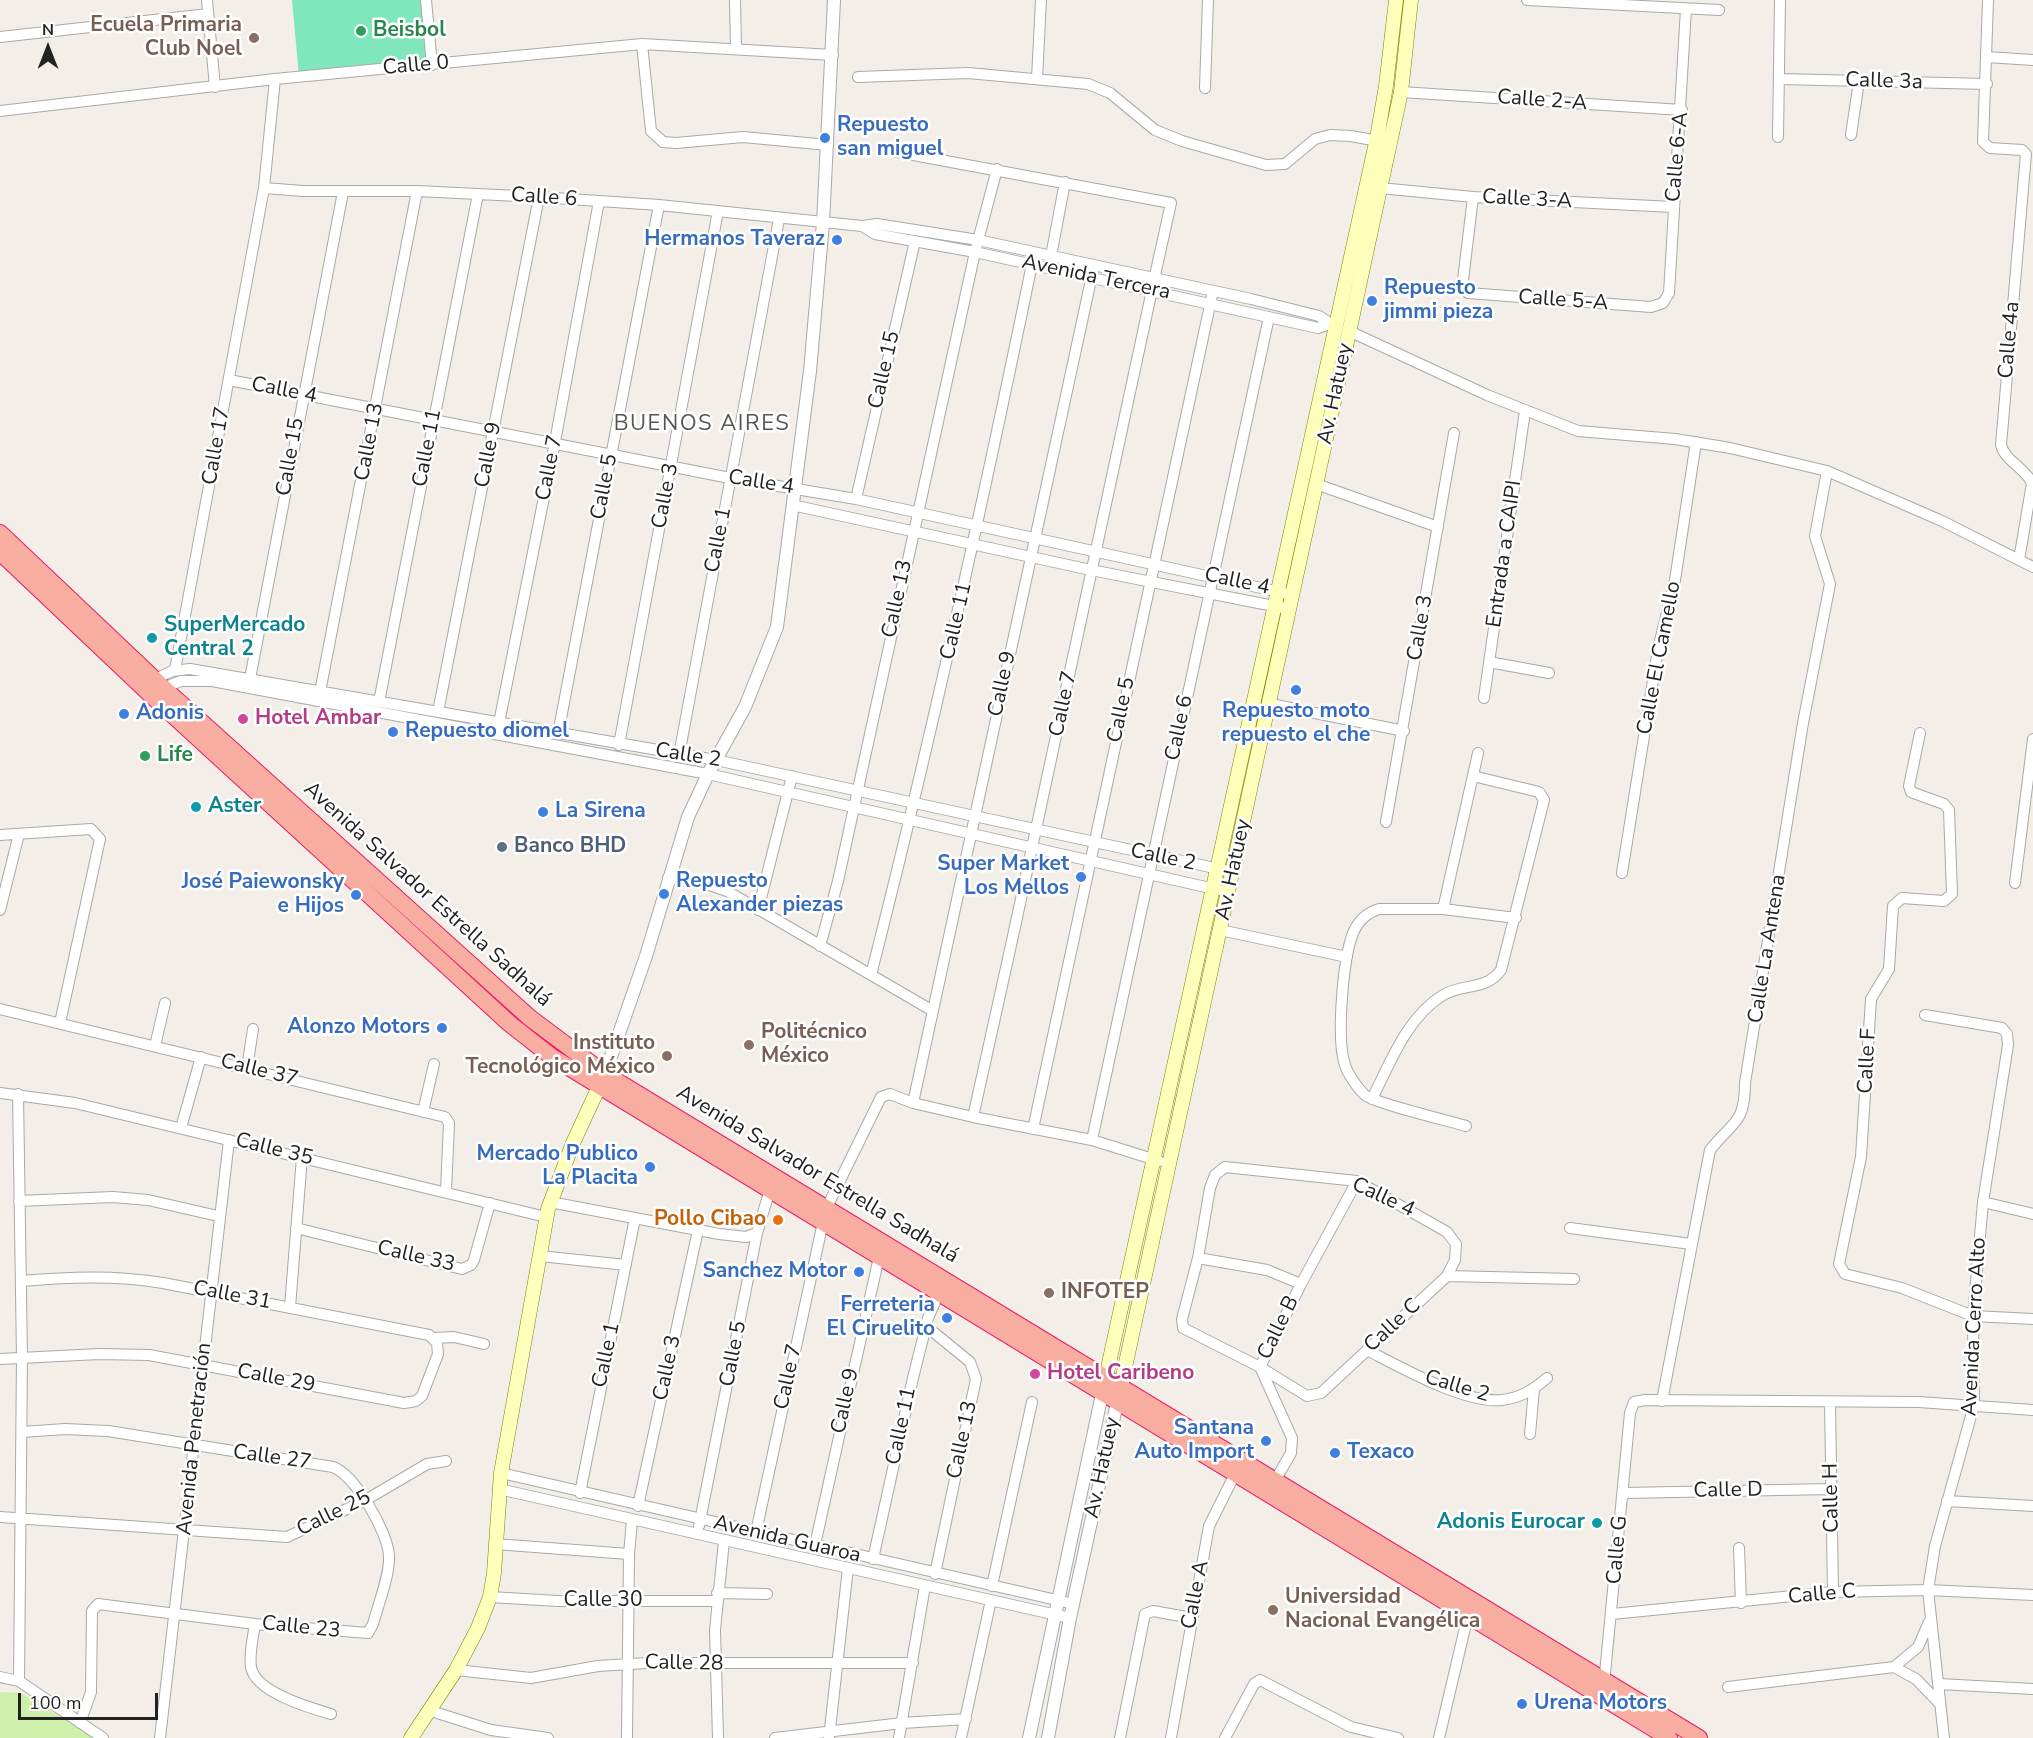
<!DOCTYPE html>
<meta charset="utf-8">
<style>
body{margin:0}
#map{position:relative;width:2033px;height:1738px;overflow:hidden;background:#f3efe8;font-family:"Nunito Sans",sans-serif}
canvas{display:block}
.north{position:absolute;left:18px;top:18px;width:60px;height:60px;-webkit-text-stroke:4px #fff;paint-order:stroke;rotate:0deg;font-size:16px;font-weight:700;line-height:24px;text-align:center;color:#222}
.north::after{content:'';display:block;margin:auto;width:21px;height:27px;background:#222;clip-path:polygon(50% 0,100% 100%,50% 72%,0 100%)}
.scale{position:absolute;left:18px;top:1693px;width:140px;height:27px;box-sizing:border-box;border:3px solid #222;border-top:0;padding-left:8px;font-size:18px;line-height:21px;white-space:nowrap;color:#222;-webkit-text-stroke:4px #fff;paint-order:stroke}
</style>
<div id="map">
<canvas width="2033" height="1738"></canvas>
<div class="north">N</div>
<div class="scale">100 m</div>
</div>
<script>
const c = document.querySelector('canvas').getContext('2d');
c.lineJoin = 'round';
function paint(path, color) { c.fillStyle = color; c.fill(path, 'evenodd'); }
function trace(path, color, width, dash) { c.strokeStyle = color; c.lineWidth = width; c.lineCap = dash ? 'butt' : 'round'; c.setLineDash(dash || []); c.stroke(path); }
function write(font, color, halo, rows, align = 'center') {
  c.font = font + ' "Nunito Sans",sans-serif'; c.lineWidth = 5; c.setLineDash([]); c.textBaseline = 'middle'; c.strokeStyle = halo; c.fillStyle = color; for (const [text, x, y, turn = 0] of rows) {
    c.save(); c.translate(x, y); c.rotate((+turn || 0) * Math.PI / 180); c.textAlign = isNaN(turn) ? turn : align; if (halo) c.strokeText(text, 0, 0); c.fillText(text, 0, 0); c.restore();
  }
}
paint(new Path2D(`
 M 0,1692 L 21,1693 L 96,1738 L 0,1738 Z`), '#cff0ab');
paint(new Path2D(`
 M 292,0 L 424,0 L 430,62 L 299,76 Z`), '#80e7bc');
const minor = new Path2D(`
 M 207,0 L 215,87
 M 426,0 L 432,65
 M 735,0 L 736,47
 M 1527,0 L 1719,10
 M 1988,0 L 1983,142 L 1990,148 L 2022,150 L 2026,154 L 2001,445 C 2005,461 2025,468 2032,483 L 2019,560
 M 0,37 L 208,14
 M 642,44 L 651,131 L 663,142 L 676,143 L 743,137 L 828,145
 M 1987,57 L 2033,60
 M 858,77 L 968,73 L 1088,84 L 1110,93 L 1155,130 L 1182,141 L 1266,165 L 1285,164 L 1315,139 L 1330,135 L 1351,136 L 1383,142
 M 1037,79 L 1041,0
 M 1780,79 L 1987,84
 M 1205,88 L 1208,0
 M 1401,92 L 1682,110
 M 0,111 L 275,79 L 642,44 L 833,55
 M 1851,135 L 1859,81
 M 1778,137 L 1780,0
 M 892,151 L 1171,203 L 1154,280
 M 264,188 L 303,191 L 417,191 L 539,197 L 659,205 L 862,226 L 877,224 L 978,240 L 1251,299 L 1319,316 L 1336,327
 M 1380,188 L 1473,197 L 1673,207
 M 1473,197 L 1463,280 L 1468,293 L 1651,307 L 1663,303 L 1669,293 L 1686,9
 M 862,226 L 875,234 L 975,252 L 1318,328 L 1329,324
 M 1051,256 L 1065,182
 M 1349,331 L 1487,395 L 1578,431 L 1675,439 L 1730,448 L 1827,471 L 1942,521 L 2033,567
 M 229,380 L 730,478 L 856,499 L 1284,593
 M 1316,484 L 1438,527
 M 856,499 L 915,241
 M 792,505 L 1091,570 L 1289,609
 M 1489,662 L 1549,673
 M 175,670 L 264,188 L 275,79
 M 152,681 L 172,671 L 190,669 L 716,760 L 1233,872
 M 249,684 L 343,192
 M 160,689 L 181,681 L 212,681 L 708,774 L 1219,890
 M 320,692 L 417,191
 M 1484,698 L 1525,411
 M 379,702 L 478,194
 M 1271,704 L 1404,731
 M 438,712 L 539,197
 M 498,728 L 555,442 L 599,201
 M 1920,733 L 1909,786 L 1911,792 L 1944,804 L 1949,810 L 1952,894 L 1944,901 L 1902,898 L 1893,906 L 1889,969 L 1871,999 L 1861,1157 L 1839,1264 L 1845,1274 L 1902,1288 L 1973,1316 L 2033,1319
 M 558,734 L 659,205
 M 619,745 L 718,211
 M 679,755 L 779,219
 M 1386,822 L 1454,433
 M 0,835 L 91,829 L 100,839 L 60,1023
 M 1622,873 L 1658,649 L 1675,580 L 1696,442
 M 668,878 L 706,884 L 727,891 L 933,1011
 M 2015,883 L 2033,739
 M 1443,909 L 1478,753
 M 0,910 L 19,834
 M 758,910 L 792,776
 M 1220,930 L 1347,957
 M 820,946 L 838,881 L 975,252 L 997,169
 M 871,975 C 931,739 983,503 1032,264
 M 0,1009 L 445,1117 L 449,1123 L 446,1191
 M 1925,1015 L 2002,1028 L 2007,1034 L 2008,1045 L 1983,1202 L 1973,1316 L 1974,1405 L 1935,1546 L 1928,1590 L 1944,1738
 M 155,1046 L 165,1003
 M 247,1068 L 253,1029
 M 0,1093 L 75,1103 L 546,1217
 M 18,1094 L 22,1358 L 19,1681
 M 1372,1099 C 1390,1063 1407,1017 1443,995 C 1463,983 1486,991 1501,970 L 1544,800 L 1539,792 L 1473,776
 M 913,1103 L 1094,266
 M 423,1112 L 434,1064
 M 973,1117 C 1035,842 1091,566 1152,290
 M 1466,1126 C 1450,1121 1374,1103 1365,1095 C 1359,1090 1347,1073 1345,1065 C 1336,1039 1343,959 1353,933 C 1358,921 1366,913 1379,909 L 1443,909 L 1516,918
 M 181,1128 L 201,1057
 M 1033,1129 L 1213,291
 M 1092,1140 L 1269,317
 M 1225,1167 L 1357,1181 L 1447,1232 L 1456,1244 L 1455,1260 L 1447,1276 L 1321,1393 L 1307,1396 L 1260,1367 L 1183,1328 L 1182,1319 L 1198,1258 L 1210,1188 L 1215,1175 Z
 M 19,1201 L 113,1197 L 148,1200 L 218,1216
 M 550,1202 L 719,1234 L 746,1237 L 757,1233
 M 1983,1202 L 2033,1214
 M 827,1207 L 881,1097 L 890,1094 L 913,1103 L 973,1117 L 1092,1140 L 1159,1161
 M 296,1228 L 462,1269 L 471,1265 L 474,1260 L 490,1203
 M 1570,1228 L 1691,1244
 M 540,1256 L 626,1265
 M 1198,1258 L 1267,1270 L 1301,1284
 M 1447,1276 L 1574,1279
 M 290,1307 L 302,1157
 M 926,1326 L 970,1362 L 976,1379 L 935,1574
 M 434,1338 L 454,1337 L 484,1344
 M 1367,1350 C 1400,1367 1465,1404 1502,1400 C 1520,1398 1533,1390 1547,1378
 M 0,1359 L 99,1354 L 149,1355 L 404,1403 L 416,1401 L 422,1396 L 438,1354 L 437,1343 L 429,1335 L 163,1283 C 115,1275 69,1277 21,1281
 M 1662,1401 L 1710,1150 C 1733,1121 1745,1124 1745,1083 L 1803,723 L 1830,584 L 1815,536 L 1827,471
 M 1830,1403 L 1833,1592
 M 22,1432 L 65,1429 L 108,1431 L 333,1467 C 355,1475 388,1532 389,1556 C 390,1575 378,1605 373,1624 L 368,1633 L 255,1624 L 98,1604 L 92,1611 L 91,1692 L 80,1723
 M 1530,1434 L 1534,1389
 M 501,1473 L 1074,1604
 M 1276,1479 L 1291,1453 L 1292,1438 L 1260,1367 L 1301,1284 L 1357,1181
 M 499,1489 L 1070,1618
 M 580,1493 L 635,1218
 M 1623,1493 L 1832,1489
 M 1947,1501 L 2033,1506
 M 638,1506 L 698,1230
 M 0,1517 L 287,1537 L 364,1501 L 427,1464 L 446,1461
 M 699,1526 L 757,1233 L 771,1186
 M 756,1532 L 823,1222
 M 495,1544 L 629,1554
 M 815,1545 L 879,1257
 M 1739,1548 L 1741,1603
 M 873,1559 L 913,1378 L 928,1318 L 938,1295
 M 992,1586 L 1032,1402
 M 717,1593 L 767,1594
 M 490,1597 L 558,1601 L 717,1601
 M 1612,1614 L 1833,1592 L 1928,1590 L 2033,1595
 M 255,1624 C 253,1637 249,1654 251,1667 C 255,1692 310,1708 331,1714
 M 1894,1667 L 1916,1679 L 1940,1704
 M 456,1670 L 531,1678 L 598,1666 L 647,1663 L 913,1663
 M 0,1677 L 19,1681 L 103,1738
 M 1604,1684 L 1630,1413 L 1634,1402 L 1645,1400 L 1919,1402 L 2033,1410
 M 1939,1684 L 2033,1689
 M 1728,1687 L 1894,1667 L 1918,1647 L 1929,1622
 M 431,1711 L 491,1730 L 548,1738
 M 160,1738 L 229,1140
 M 627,1738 L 629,1554 L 632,1521
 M 718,1738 L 715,1630 L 724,1541
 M 775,1738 L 902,1723 L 966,1719
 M 829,1738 L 848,1568
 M 899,1738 L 925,1586
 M 961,1738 L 991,1600
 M 1120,1738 L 1145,1614 L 1153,1611 L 1192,1618
 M 1171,1738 L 1209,1526 L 1237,1470
 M 1225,1738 L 1254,1684 L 1260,1680 L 1351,1727 L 1398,1738
 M 1439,1738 L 1469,1611`);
const tertiary = new Path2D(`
 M 605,1074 L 646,956 L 688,817 L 708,774 L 745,707 L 777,627 L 810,371 L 823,223 L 834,0
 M 1029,1738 L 1102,1394
 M 1048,1738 L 1070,1618 L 1117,1403`);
const secondary = new Path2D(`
 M 1104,1386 L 1377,138 L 1386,86 L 1396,0
 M 1119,1395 L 1401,92 L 1411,0
 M 411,1738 L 456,1670 L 478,1628 L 490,1597 L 494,1573 L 501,1473 L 548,1209 L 573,1143 L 603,1078`);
const trunk = new Path2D(`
 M 0,533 L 169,693 L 530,1018 L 605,1074 L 1699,1738
 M 0,552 L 152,696 L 510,1024 L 552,1057 L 1669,1738`);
trace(minor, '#a9a9a9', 12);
trace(tertiary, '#a9a9a9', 14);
trace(secondary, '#788200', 15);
trace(trunk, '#eb1b69', 18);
trace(minor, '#fff', 10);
trace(tertiary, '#fff', 12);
trace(secondary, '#feffba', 14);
trace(trunk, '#f7aea1', 16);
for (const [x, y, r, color] of [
 [361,31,6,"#2e9e5b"],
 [254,38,6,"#8d6e63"],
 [825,138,6,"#3f7fe0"],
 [837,240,6,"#3f7fe0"],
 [1372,301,6,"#3f7fe0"],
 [152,638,6,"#0f9aa8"],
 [1296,690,6,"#3f7fe0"],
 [124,714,6,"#3f7fe0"],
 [243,719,6,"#d1479c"],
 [393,732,6,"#3f7fe0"],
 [145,756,6,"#2e9e5b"],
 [196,807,6,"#0f9aa8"],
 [543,812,6,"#3f7fe0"],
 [502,847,6,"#5c6f8a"],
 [1081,877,6,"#3f7fe0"],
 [664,894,6,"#3f7fe0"],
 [356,895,6,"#3f7fe0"],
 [442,1028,6,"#3f7fe0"],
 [749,1045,6,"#8d6e63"],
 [667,1056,6,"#8d6e63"],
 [650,1167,6,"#3f7fe0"],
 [778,1220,6,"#e8710a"],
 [859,1272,6,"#3f7fe0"],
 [1049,1293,6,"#8d6e63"],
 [947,1318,6,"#3f7fe0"],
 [1035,1374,6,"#d1479c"],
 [1266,1441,6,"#3f7fe0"],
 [1335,1453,6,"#3f7fe0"],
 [1597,1523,6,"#0f9aa8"],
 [1273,1610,6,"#8d6e63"],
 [1522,1704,6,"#3f7fe0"]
]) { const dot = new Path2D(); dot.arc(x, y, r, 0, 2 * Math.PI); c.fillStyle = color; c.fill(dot); trace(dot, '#fff', 2); }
write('bold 21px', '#785e54', '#fff', [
 ["Ecuela Primaria",242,26,"right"],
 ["Club Noel",242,50,"right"],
 ["Politécnico",761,1033],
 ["México",761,1057],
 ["Instituto",655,1044,"right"],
 ["Tecnológico México",655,1068,"right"],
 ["INFOTEP",1061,1293],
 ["Universidad",1285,1598],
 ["Nacional Evangélica",1285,1622]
], 'left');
write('bold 21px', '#27864d', '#fff', [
 ["Beisbol",373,31],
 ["Life",157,756]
], 'left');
write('21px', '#222', '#fff', [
 ["Calle 0",416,66,-5],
 ["Calle 3a",1884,82,2],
 ["Calle 2-A",1542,101,4],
 ["Calle 6-A",1678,157,-85],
 ["Calle 6",544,198,4],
 ["Calle 3-A",1527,200,3],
 ["Avenida Tercera",1096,278,12],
 ["Calle 5-A",1563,301,4],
 ["Calle 4a",2010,340,-85],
 ["Calle 15",885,370,-77],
 ["Calle 4",284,391,11],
 ["Av. Hatuey",1336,394,-78],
 ["Calle 13",370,442,-79],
 ["Calle 17",217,446,-80],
 ["Calle 11",428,448,-79],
 ["Calle 9",489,455,-79],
 ["Calle 15",291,457,-80],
 ["Calle 7",550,468,-79],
 ["Calle 4",761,483,9],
 ["Calle 5",605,487,-79],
 ["Calle 3",666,496,-79],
 ["Calle 1",719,540,-79],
 ["Entrada a CAIPI",1505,554,-82],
 ["Calle 4",1237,582,12],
 ["Calle 13",898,599,-78],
 ["Calle 11",957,621,-77],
 ["Calle 3",1421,628,-80],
 ["Calle El Camello",1660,658,-79],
 ["Calle 9",1003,684,-78],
 ["Calle 7",1064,704,-78],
 ["Calle 5",1122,710,-78],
 ["Calle 6",1180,728,-78],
 ["Calle 2",688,756,9],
 ["Calle 2",1163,858,12],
 ["Av. Hatuey",1234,870,-78],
 ["Avenida Salvador Estrella Sadhalá",427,895,42],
 ["Calle La Antena",1768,949,-81],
 ["Calle F",1868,1061,-87],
 ["Calle 37",259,1071,14],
 ["Calle 35",274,1150,14],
 ["Avenida Salvador Estrella Sadhalá",817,1175,31],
 ["Calle 4",1383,1198,25],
 ["Calle 33",416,1257,13],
 ["Calle 31",232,1296,11],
 ["Calle C",1393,1326,-43],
 ["Avenida Cerro Alto",1975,1327,-87],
 ["Calle B",1279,1328,-64],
 ["Calle 5",734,1354,-79],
 ["Calle 1",607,1355,-78],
 ["Calle 3",668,1368,-78],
 ["Calle 7",789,1377,-78],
 ["Calle 29",276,1379,11],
 ["Calle 2",1457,1387,17],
 ["Calle 9",846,1401,-78],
 ["Calle 11",902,1426,-78],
 ["Avenida Penetración",195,1439,-84],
 ["Calle 13",963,1440,-78],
 ["Calle 27",272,1458,8],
 ["Av. Hatuey",1103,1468,-78],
 ["Calle D",1728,1491,-1],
 ["Calle H",1832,1498,-91],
 ["Calle 25",334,1514,-26],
 ["Avenida Guaroa",787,1540,13],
 ["Calle G",1618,1550,-85],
 ["Calle A",1196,1595,-79],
 ["Calle C",1822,1595,-5],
 ["Calle 30",603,1601],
 ["Calle 23",301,1628,6],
 ["Calle 28",684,1664,1]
]);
write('bold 21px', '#366cbe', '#fff', [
 ["Repuesto",837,126],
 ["san miguel",837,150],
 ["Hermanos Taveraz",825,240,"right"],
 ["Repuesto",1384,289],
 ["jimmi pieza",1384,313],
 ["Repuesto moto",1296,712,"center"],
 ["repuesto el che",1296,736,"center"],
 ["Adonis",136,714],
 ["Repuesto diomel",405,732],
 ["La Sirena",555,812],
 ["Super Market",1069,865,"right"],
 ["Los Mellos",1069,889,"right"],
 ["Repuesto",676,882],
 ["Alexander piezas",676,906],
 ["José Paiewonsky",344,883,"right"],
 ["e Hijos",344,907,"right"],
 ["Alonzo Motors",430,1028,"right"],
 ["Mercado Publico",638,1155,"right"],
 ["La Placita",638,1179,"right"],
 ["Sanchez Motor",847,1272,"right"],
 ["Ferreteria",935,1306,"right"],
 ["El Ciruelito",935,1330,"right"],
 ["Santana",1254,1429,"right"],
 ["Auto Import",1254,1453,"right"],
 ["Texaco",1347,1453],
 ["Urena Motors",1534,1704]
], 'left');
write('bold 21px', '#0d838f', '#fff', [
 ["SuperMercado",164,626],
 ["Central 2",164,650],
 ["Aster",208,807],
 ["Adonis Eurocar",1585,1523,"right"]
], 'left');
write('bold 21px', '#b23c85', '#fff', [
 ["Hotel Ambar",255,719],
 ["Hotel Caribeno",1047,1374]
], 'left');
write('bold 21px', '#4e5e75', '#fff', [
 ["Banco BHD",514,847]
], 'left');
write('bold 21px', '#c56008', '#fff', [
 ["Pollo Cibao",766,1220]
], 'right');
c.letterSpacing = '1.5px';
write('22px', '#555', '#fff', [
 ["BUENOS AIRES",702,425]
]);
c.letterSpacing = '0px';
</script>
